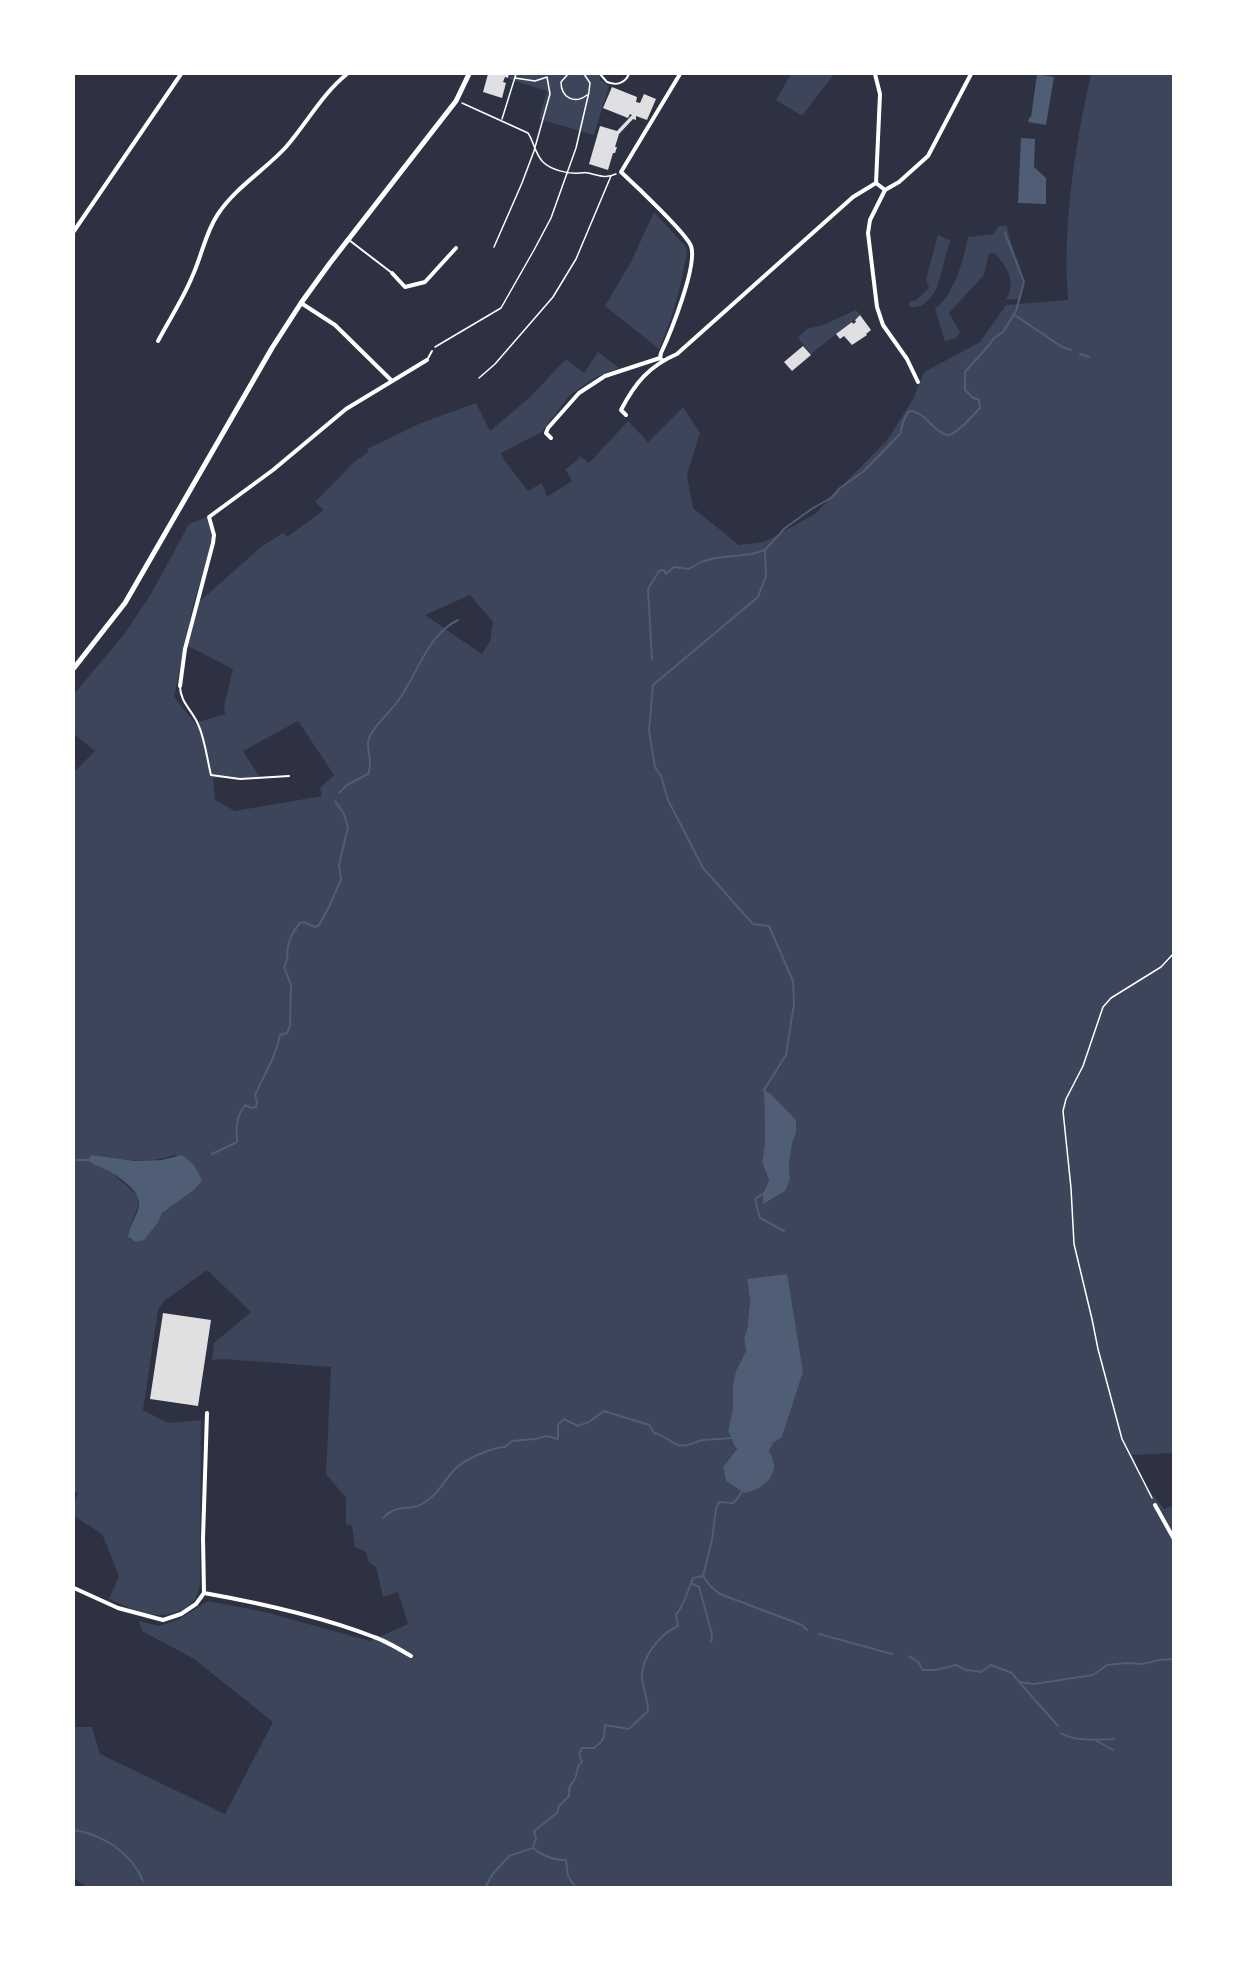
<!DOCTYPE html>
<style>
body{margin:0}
#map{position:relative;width:1247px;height:1961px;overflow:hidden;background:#2d3142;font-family:Spectral,serif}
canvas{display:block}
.frame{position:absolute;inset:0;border:75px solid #fff;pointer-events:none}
</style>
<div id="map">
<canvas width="1247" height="1961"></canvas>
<div class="frame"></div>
</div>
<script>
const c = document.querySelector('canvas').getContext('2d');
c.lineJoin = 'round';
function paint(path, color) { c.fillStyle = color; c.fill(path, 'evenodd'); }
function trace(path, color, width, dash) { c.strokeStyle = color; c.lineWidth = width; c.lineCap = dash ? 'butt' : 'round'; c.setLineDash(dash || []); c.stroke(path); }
paint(new Path2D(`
 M 511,74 L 599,74 L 600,80 L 609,86 L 594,135 L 539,119 L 547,91 L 509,79 Z
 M 791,74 L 834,74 L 802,116 L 776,100 Z
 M 1091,74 L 1173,74 L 1174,1453 L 1133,1455 L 1142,1482 L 1164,1509 L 1173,1506 L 1173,1887 L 87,1887 L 74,1878 L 74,1727 L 92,1727 L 100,1754 L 225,1814 L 273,1722 L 194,1659 L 142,1631 L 139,1621 L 159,1626 L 178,1620 L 208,1601 L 265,1612 L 370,1641 L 408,1624 L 398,1592 L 383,1597 L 376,1567 L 369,1563 L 366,1552 L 355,1547 L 352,1526 L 346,1524 L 346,1498 L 326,1474 L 331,1367 L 223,1359 L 212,1360 L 214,1343 L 251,1312 L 207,1270 L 164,1301 L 158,1310 L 143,1410 L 168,1423 L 201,1420 L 200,1583 C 198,1596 195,1603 183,1609 C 158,1623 132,1609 109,1599 L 119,1576 L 102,1534 L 74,1516 L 74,1503 L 78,1493 L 74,1491 L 74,772 L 95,751 L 74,734 L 74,694 L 125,633 L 151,594 L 189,524 L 207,517 L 212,536 L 210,549 L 193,605 L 174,697 L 195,723 L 225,714 L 224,706 L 233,669 L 188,646 L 200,601 L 261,547 L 283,533 L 287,537 L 324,510 L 315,502 L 354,462 L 367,453 L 369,448 L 421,423 L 476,403 L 490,431 L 529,398 L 566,359 L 584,373 L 598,352 L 619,368 L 596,377 L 581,387 L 569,396 L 542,432 L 501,453 L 505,461 L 528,491 L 542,483 L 547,497 L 572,481 L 565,469 L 575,462 L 580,456 L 589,463 L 628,421 L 648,442 L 683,407 L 700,433 L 687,475 L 693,508 L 739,545 L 764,542 L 815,514 L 888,439 L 913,399 L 924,372 L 980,342 L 1006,305 L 1068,300 C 1062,227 1075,145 1091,74 ZM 470,595 L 493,622 L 490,641 L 482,654 L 425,615 ZM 298,721 L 334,775 L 320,788 L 322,796 L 235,811 L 215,800 L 213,778 L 261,779 L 243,751 ZM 764,1090 L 771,1094 L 796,1120 L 796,1133 L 792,1144 L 789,1165 L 790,1180 L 763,1194 L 769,1180 L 762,1162 L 765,1143 ZM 92,1155 C 120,1159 148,1165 175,1155 L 194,1190 L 162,1213 L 159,1221 L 131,1240 L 128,1237 C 129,1222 140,1211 138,1196 ZM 747,1279 L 803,1372 L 782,1437 L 773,1443 L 769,1451 L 774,1463 L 744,1493 L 726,1481 L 723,1467 L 737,1449 C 732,1443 732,1438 728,1431 L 733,1408 L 733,1384 L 736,1371 L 746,1351 L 744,1338 L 747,1330 L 750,1301 Z
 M 654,212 L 686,247 L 687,253 C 681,286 673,318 659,349 L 605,306 L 631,262 Z
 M 998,226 L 1007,226 C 1010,251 1030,274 1020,299 L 1006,300 C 1017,281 1007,268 995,253 L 989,253 L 984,275 L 949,313 L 960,332 L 956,338 L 945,341 L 935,309 C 954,295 964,259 968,237 L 994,234 Z
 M 938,235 L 951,241 C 940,263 942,310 909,307 L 910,301 L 915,301 L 929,288 L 926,279 Z
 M 856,310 L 860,315 L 811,354 L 798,338 L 807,329 L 823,325 Z`), '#3c4559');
paint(new Path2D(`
 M 1037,74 L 1054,77 L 1046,125 L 1028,122 L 1029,118 L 1031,117 Z
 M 1021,138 L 1035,139 L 1034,167 L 1046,178 L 1046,204 L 1018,203 Z
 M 764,1090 L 771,1094 L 796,1120 L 796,1133 L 792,1144 L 789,1165 L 790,1180 L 785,1191 L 763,1204 L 763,1194 L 769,1180 L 762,1162 L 765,1143 Z
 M 92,1155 L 135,1161 L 162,1160 L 182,1155 L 194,1165 L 202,1180 L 194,1190 L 162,1213 L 159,1221 L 144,1240 L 136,1242 L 128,1237 C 129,1225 137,1217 139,1205 C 141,1191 120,1178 109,1171 C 102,1167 94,1166 88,1160 Z
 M 787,1274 L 803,1372 L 782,1437 L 773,1443 L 769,1451 C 771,1455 774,1460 774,1465 C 774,1481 758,1491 744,1493 L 726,1481 L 723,1467 L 737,1449 C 732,1443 732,1438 728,1431 L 733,1408 L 733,1384 L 736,1371 L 746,1351 L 744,1338 L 747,1330 L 750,1301 L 747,1279 Z`), '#4f5d75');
trace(new Path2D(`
 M 1013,314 L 1062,347 L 1071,350
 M 1080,354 L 1089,357
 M 652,659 L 648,589 L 659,571 L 664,570 L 666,574 L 674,567 L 689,569 L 701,562 L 715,558 L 752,554 L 765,550 L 785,528 L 813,508 L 831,498 L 840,488 L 864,471 L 900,434 L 904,420 L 908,412 L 912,411 C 920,413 925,418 931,424 C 935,428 941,434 947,435 C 956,436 973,415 980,408 L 979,400 L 972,397 L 965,390 L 965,372 L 989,345 L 994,338 L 1003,332 L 1016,311 L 1024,282 L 1005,233
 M 339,793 L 347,785 L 368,774 C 374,760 365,748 369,738 C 375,724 389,713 398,701 C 417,675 427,635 458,620
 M 765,1093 L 764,1090 L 786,1055 L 794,1004 L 793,981 L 769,926 L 753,924 L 703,868 L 668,800 L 661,776 L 655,767 L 649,731 L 653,685 L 758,597 L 766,576 L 765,550
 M 212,1154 L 237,1142 C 236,1128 236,1117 245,1105 L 251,1108 L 256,1107 L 257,1102 L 255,1095 C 264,1075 276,1056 280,1035 L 287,1033 L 290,1026 L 291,985 L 284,967 C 290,955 286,957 288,947 C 289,939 295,929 300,923 L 304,922 L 315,927 L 319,925 L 330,905 L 341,879 L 339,865 L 348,827 L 344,814 L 335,801
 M 74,1160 L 88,1160
 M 764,1193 L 755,1199 L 760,1218 L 784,1231
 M 383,1518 C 399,1502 408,1512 422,1504 C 437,1496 443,1482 454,1470 C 463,1460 492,1447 505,1447 L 512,1441 L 535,1439 L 547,1436 L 558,1439 L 558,1425 L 564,1419 L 578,1426 L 589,1422 L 604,1411 L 649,1425 L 654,1433 C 667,1436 666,1440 676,1444 C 686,1449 694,1441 704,1440 C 713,1439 723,1439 732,1438
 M 703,1576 L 711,1587 L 720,1594 L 802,1625 L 807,1630
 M 691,1583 L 699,1587 L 712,1634 L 711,1642
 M 819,1634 L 892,1654
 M 909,1656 L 918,1662 L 923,1670 L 936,1670 L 956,1665 L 966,1670 L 981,1672 L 991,1665 L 1012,1673 L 1019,1682 L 1034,1684 L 1093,1675 L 1107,1665 L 1127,1663 L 1143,1664 L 1159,1660 L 1174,1659
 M 1019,1682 L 1058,1726
 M 1061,1733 C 1072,1741 1100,1740 1114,1739
 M 1097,1741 L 1113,1750
 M 74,1830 C 103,1835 131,1852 143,1881
 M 533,1848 C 541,1855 556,1861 566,1860 L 568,1876 L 576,1888
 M 485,1888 L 492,1875 L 509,1856 L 533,1848 L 536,1838 L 534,1831 L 557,1813 L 559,1806 L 569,1796 C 568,1782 573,1786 576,1776 C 578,1769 576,1767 582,1762 L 579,1754 L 582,1748 L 594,1748 L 601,1742 L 604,1737 L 605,1725 L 629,1729 L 648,1711 C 648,1699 643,1689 642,1678 C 641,1657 660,1634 678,1626 L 676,1614 C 683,1608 689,1588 693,1578 L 703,1576 L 712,1540 L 716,1509 L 719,1502 L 733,1503 L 738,1498 L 743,1489`), '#4f5d75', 2);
paint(new Path2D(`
 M 488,74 L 509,74 L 508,78 L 505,77 L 503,82 L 506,83 L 502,98 L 483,92 Z
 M 612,87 L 637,97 L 636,102 L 640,103 L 644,94 L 656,99 L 647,120 L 636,116 L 636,120 L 633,119 L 619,134 L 615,147 L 617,147 L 615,153 L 613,153 L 608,170 L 589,164 L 600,126 L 617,131 L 632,115 L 630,114 L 628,118 L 603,108 Z
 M 860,315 L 871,330 L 866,334 L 867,335 L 852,345 L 844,336 L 840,339 L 836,334 L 852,322 L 853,324 L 856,322 L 855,320 Z
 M 803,346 L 811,355 L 792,371 L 784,362 Z
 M 163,1313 L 211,1320 L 198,1406 L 150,1399 Z`), '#e0e0e3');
trace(new Path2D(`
 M 568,74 L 561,82 C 561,97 574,105 587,95
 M 584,74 L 590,83 L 589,91
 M 462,103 L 528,133 C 534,142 535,154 543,162 C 551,170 568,174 579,173 C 585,173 582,172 588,173 C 598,175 605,179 616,174
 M 502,119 L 516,74
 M 494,247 L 522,183 L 534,151 L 550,94 L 547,77 L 535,81 L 515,78
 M 435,347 L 501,308 L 534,250 L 551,218 L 576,148 L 589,92
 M 479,378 L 495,364 L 553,297 L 576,259 L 611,176
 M 1152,1498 L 1122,1439 L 1098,1349 L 1092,1319 L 1074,1244 L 1071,1188 L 1063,1111 L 1066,1099 L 1083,1066 L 1103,1007 L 1111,998 L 1161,967 L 1174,953`), '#fff', 1.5);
trace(new Path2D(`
 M 600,74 L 607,82 C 617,86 625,83 629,74
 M 349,240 L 392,273
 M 427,360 L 432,351
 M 180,686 C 180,702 192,710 198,724 C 205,739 207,759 211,775 L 240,779 L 289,776`), '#fff', 2);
trace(new Path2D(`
 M 875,74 L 880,94 L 876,183
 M 876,183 L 885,190 L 870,220 L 868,233 L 877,307 L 883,325 L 907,359 L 918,382
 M 885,190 L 899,182 L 928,156 L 971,74
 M 74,231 L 181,74
 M 392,273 L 405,287 L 425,282 L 456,248
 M 301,303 L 335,325 L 391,380
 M 158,341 C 169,320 183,299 192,277 C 202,256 205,233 218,214 C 236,187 265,170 286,147 C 307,123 322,94 347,74
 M 662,360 L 660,358 L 661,353 C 670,334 698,265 691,246 C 686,233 634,184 621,172 L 680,74
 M 626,415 L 621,410 C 635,383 649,366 677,354 L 853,197 L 876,183
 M 551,438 L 546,433 L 548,428 L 579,393 L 605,376 L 660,358
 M 180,686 L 185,649 L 213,543 L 214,535 L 209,517 L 273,470 L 346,409 L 427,360
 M 1155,1505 L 1174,1539
 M 74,1588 L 118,1608 L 163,1620 L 181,1614 L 196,1604 L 204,1593 L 203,1538 L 207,1413
 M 204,1593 C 260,1603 320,1616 374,1637 C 386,1641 399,1649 411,1656`), '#fff', 4);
trace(new Path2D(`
 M 74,668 L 125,603 L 272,348 L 301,303 L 330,263 L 456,101 L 469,74`), '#fff', 5);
</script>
